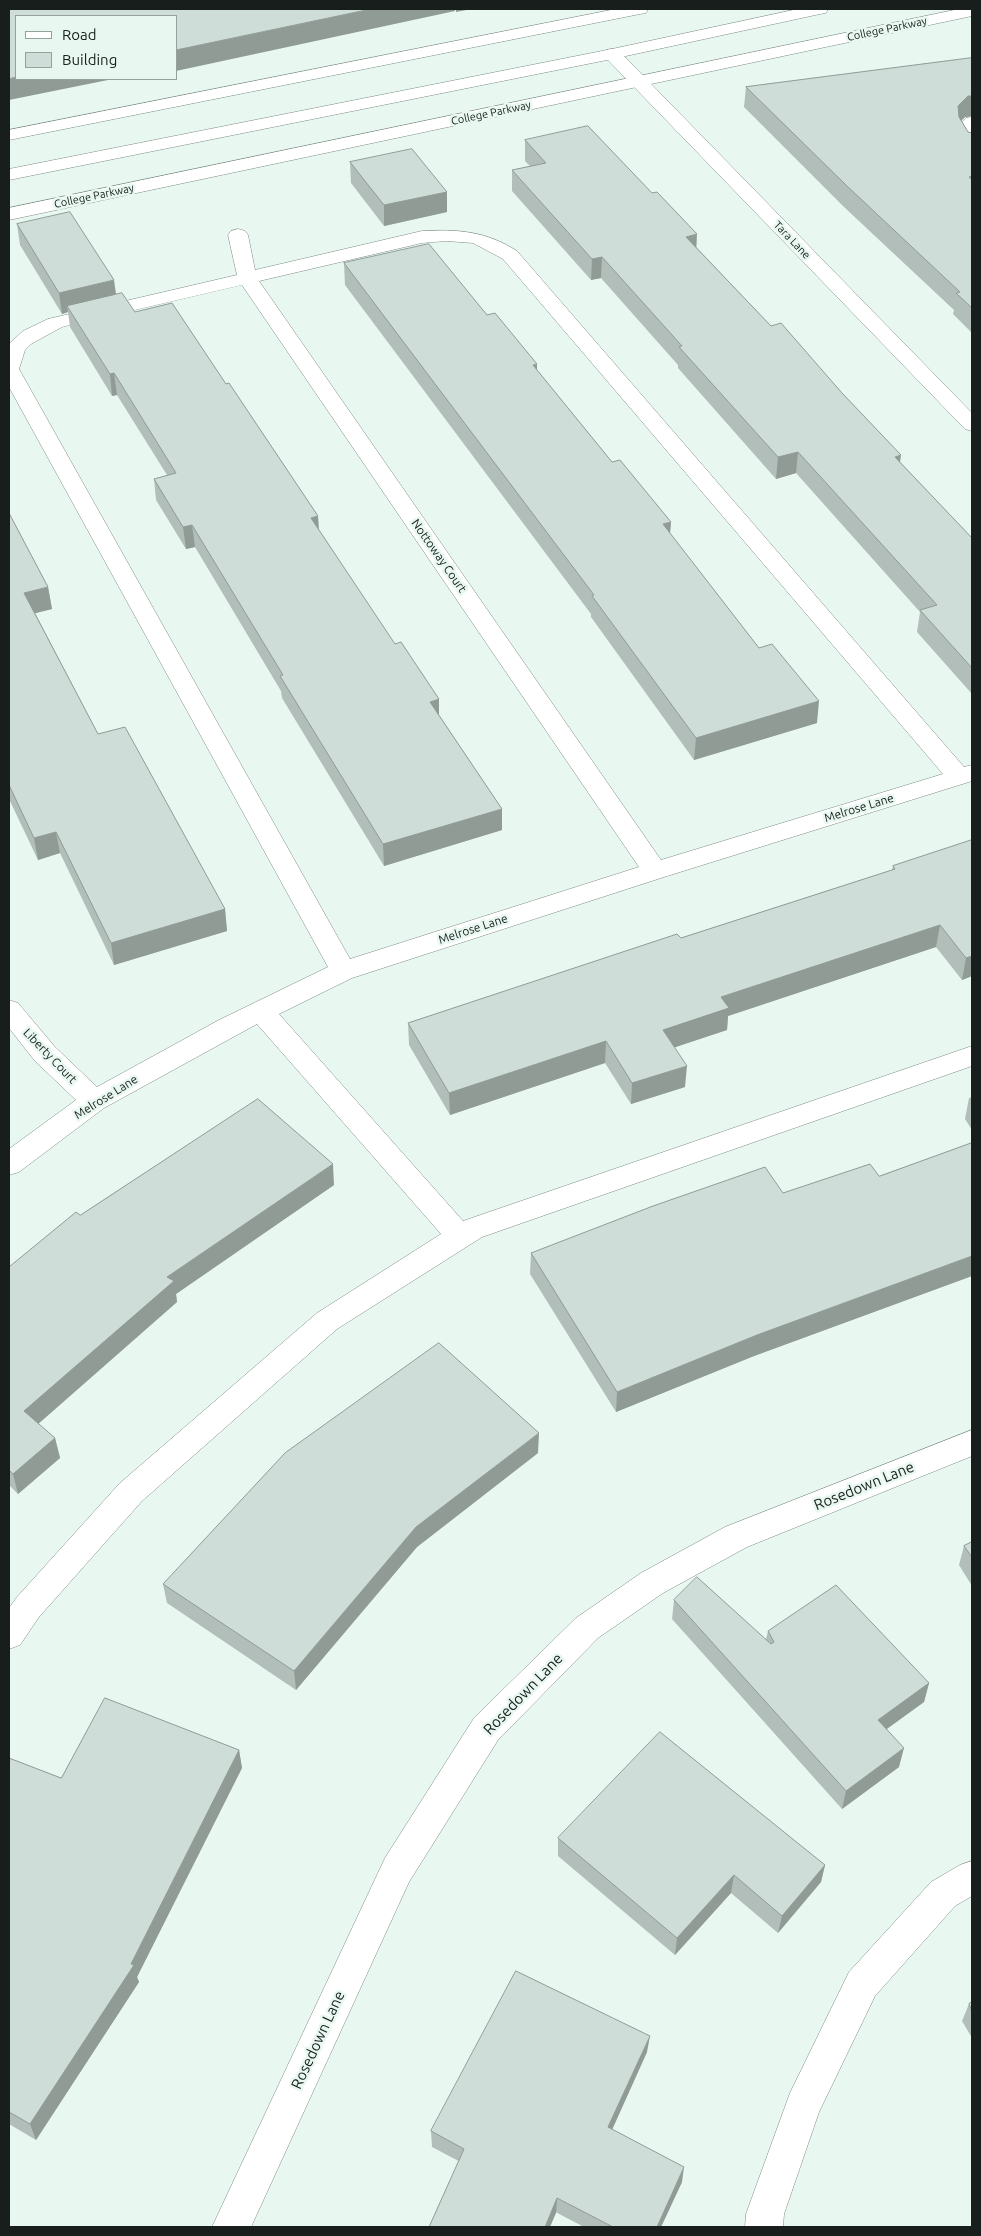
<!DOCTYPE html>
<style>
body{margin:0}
#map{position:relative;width:981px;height:2236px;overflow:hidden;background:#e8f8f1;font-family:Ubuntu,sans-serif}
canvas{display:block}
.frame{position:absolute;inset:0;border:10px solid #181e1c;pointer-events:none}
.legend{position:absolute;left:15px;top:15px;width:162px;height:65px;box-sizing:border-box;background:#e8f8f1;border:1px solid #95a19c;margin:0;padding:6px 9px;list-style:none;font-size:15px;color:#181e1c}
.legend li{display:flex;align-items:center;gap:10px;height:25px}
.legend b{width:25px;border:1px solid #95a19c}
</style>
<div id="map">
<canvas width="981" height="2236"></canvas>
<div class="frame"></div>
<ul class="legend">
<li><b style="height:6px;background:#fff"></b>Road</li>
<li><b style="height:14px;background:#ceddd7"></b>Building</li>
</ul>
</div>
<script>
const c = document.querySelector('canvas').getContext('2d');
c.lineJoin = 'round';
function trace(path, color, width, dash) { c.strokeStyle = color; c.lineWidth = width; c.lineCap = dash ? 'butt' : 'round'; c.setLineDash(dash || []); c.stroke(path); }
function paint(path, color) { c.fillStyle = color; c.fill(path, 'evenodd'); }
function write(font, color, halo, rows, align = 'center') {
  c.font = font + ' Ubuntu,sans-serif'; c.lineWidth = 5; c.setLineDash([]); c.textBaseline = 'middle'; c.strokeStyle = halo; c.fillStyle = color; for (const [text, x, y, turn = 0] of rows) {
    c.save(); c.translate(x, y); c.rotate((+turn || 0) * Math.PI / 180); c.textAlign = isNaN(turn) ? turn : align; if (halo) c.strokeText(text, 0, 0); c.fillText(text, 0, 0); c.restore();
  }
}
const minor = new Path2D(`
 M 616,9 L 648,9 L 646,13 L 640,14 L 9,140 L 9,130 Z
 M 612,49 L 618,50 L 972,413 L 972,431 L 965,429 L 606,58 L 603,54 L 606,50 Z
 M 972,117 L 972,153 L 966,152 C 960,144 957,137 956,128 L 966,118 Z
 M 238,229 L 245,231 L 248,235 L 255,270 L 422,231 C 457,229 486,231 517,251 L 964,767 L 972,765 L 972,781 L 664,877 L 352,978 L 279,1014 L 463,1221 L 972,1046 L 972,1066 L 482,1237 L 337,1329 L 142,1501 L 39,1617 L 20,1645 L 9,1649 L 9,1608 L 17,1597 L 120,1483 L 317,1313 L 441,1234 L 257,1024 L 104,1108 L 19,1172 L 9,1175 L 9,1149 L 76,1100 L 35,1061 L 9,1028 L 9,1000 L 18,1003 L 55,1047 L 97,1087 L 219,1020 L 328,967 L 9,387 L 9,344 L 23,331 L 48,319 L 237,275 L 228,235 L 231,231 ZM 447,241 L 473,243 L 503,259 L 943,774 L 661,860 L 259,281 L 422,243 ZM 242,285 L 639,867 L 350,959 L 19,369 L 25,350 L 31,344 L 62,327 Z
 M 972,1430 L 972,1456 L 747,1547 L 663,1593 L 598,1638 L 498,1740 L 409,1882 L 251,2227 L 212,2227 L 385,1858 L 474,1718 L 576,1618 L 641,1573 L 725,1527 Z
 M 972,1861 L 972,1896 L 955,1906 L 875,1996 L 819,2112 L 784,2214 L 783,2227 L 745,2227 L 746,2214 L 790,2093 L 849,1972 L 931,1882 L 960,1865 Z`);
const major = new Path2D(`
 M 798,9 L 828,9 L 826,13 L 820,14 L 612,59 L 9,180 L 9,169 L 612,49 Z
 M 959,9 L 972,9 L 972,16 L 9,220 L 9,208 Z`);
trace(minor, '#7d8b85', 1);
trace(major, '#7d8b85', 1);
paint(minor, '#fff');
paint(major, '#fff');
paint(new Path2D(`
 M 972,58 L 972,116 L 965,117 L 961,120 L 968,132 L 972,133 L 972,333 L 953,314 L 954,310 L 844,207 L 744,107 L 746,87 Z
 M 525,140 L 696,247 L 972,538 L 972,694 L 917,632 L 920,612 L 796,473 L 776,479 L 678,368 L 678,365 L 601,278 L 591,280 L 512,191 L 512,170 L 530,166 L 525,161 Z
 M 350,162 L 447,192 L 447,212 L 384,226 L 351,183 Z
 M 17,224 L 116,295 L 135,312 L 226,384 L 318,516 L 319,530 L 439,715 L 502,809 L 502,830 L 384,866 L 282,698 L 281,691 L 195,547 L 186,549 L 156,500 L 154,479 L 167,475 L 117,395 L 112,396 L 70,327 L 68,312 L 62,314 L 20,245 Z
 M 344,263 L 487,315 L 537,370 L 612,462 L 671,522 L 670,534 L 817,723 L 694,760 L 591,617 L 591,614 L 345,285 Z
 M 9,513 L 48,587 L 52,609 L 35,613 L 98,734 L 225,909 L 227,931 L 114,965 L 60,853 L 38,860 L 9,799 Z
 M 972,840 L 972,976 L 962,980 L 936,947 L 728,1016 L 727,1030 L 674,1047 L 685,1087 L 631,1104 L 605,1063 L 450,1115 L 409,1045 L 408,1023 L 681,938 L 892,870 L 893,866 Z
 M 972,1097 L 972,1130 L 965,1119 L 969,1098 Z
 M 972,1143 L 972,1276 L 754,1356 L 616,1412 L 530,1274 L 531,1253 L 783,1193 L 879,1176 Z
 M 334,1185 L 176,1294 L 177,1302 L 38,1424 L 55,1438 L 60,1458 L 18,1494 L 9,1485 L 9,1267 L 80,1215 Z
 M 538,1453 L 417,1547 L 296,1690 L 167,1603 L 163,1584 Z
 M 972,1542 L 972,1586 L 959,1565 L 964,1546 Z
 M 674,1600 L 766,1639 L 768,1631 L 929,1683 L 924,1702 L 887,1729 L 899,1767 L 842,1809 L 672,1619 Z
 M 239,1750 L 242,1768 L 137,1977 L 139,1982 L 36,2140 L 9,2124 L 9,1758 L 61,1778 Z
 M 558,1838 L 825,1865 L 821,1882 L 778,1933 L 731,1893 L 675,1955 L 558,1856 Z
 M 972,2002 L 972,2038 L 962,2021 L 969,2004 Z
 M 647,2052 L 612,2130 L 682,2182 L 661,2227 L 584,2227 L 432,2147 L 431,2131 Z`), '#b1beb9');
paint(new Path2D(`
 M 371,9 L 455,9 L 455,11 L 176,71 L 176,50 Z
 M 456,9 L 472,9 L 456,12 Z
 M 16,77 L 16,79 L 113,79 L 9,100 L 9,79 Z
 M 968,96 L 972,96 L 972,116 L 965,117 L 955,127 L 958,106 Z
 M 447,192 L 447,212 L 384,226 L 384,205 Z
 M 697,234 L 696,255 L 686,237 Z
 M 602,257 L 601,278 L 591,280 L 592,259 Z
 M 114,280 L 117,301 L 67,306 L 68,312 L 62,314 L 59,293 Z
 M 537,364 L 537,385 L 533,365 Z
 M 114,373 L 117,395 L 112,396 L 110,374 Z
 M 798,452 L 796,473 L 776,479 L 778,457 Z
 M 901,455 L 898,477 L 895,457 Z
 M 318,516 L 319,537 L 311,518 Z
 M 671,522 L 669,544 L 663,524 Z
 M 192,525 L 195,547 L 186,549 L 183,527 Z
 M 48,587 L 52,609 L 28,615 L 24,593 Z
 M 439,699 L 439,721 L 430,702 Z
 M 819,701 L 817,723 L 694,760 L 696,738 Z
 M 502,809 L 502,830 L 384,866 L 383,844 Z
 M 56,832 L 60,853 L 38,860 L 34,838 Z
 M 225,909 L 227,931 L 114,965 L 111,943 Z
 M 940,925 L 936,947 L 728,1016 L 727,1030 L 661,1052 L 663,1030 L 721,997 Z
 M 972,956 L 972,976 L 962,980 L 966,958 Z
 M 606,1041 L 605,1063 L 450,1115 L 449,1093 Z
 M 687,1066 L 685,1087 L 631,1104 L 632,1083 Z
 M 333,1164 L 334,1185 L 176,1294 L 177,1302 L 29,1432 L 24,1411 L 167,1277 Z
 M 972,1256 L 972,1276 L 754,1356 L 616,1412 L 617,1392 L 757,1335 Z
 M 539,1433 L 538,1453 L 417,1547 L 296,1690 L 294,1671 L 416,1527 Z
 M 55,1438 L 60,1458 L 18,1494 L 13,1474 Z
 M 929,1683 L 924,1702 L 874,1738 L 878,1720 Z
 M 904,1748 L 899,1767 L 842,1809 L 846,1791 Z
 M 239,1750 L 242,1768 L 137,1977 L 139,1982 L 36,2140 L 30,2124 L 131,1964 Z
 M 825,1865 L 821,1882 L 778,1933 L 782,1916 Z
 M 734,1875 L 731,1893 L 675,1955 L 677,1938 Z
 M 650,2036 L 647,2052 L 606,2143 L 608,2127 Z
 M 684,2167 L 682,2182 L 661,2227 L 657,2227 Z
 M 557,2198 L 556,2213 L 550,2227 L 545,2227 Z`), '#909b96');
const building = new Path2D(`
 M 9,9 L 371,9 L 176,50 L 176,16 L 16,16 L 16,77 L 9,79 Z
 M 972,58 L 972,96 L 968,96 L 958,106 L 959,117 L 968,132 L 972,133 L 972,176 L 969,177 L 972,180 L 972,308 L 956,293 L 960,292 L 847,186 L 746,87 Z
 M 588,126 L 652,193 L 657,192 L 697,234 L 686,237 L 771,326 L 781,323 L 842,393 L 901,455 L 895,457 L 972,538 L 972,668 L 920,610 L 937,605 L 798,452 L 778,457 L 679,347 L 682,346 L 602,257 L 592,259 L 512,170 L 546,163 L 525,140 Z
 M 412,149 L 447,192 L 384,205 L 350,162 Z
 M 70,212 L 114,280 L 59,293 L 17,224 Z
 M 429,244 L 487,315 L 495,313 L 537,364 L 533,365 L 612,462 L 620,460 L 671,522 L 663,524 L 759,648 L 772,644 L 819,701 L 696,738 L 592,596 L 594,595 L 344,263 Z
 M 122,293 L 135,312 L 172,303 L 226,384 L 229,383 L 318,516 L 311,518 L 395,644 L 401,642 L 439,699 L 430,702 L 502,809 L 383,844 L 280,676 L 283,675 L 192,525 L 183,527 L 154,479 L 176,473 L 114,373 L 110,374 L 67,306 Z
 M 9,513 L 48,587 L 24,593 L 98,734 L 125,727 L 225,909 L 111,943 L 56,832 L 34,838 L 9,785 Z
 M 972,840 L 972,956 L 966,958 L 940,925 L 721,997 L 729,1008 L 663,1030 L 687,1066 L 632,1083 L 606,1041 L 449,1093 L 408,1023 L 677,934 L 681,938 L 895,869 L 893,866 Z
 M 258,1099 L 333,1164 L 167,1277 L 174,1281 L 24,1411 L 55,1438 L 13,1474 L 9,1470 L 9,1267 L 76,1212 L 80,1215 Z
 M 972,1143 L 972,1256 L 757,1335 L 617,1392 L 531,1253 L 653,1206 L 765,1167 L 783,1193 L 870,1164 L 879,1176 Z
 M 439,1343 L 539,1433 L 416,1527 L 294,1671 L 163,1584 L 285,1453 Z
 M 972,1542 L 972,1557 L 964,1546 Z
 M 697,1577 L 771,1644 L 774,1642 L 768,1631 L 836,1585 L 929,1683 L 878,1720 L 904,1748 L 846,1791 L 674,1600 Z
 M 105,1698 L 239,1750 L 131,1964 L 134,1965 L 30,2124 L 9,2112 L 9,1758 L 61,1778 Z
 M 660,1732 L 825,1865 L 782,1916 L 734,1875 L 677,1938 L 558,1838 Z
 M 516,1971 L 650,2036 L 608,2127 L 684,2167 L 657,2227 L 613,2227 L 557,2198 L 545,2227 L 429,2227 L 464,2149 L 431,2131 Z
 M 972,2002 L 972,2011 L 969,2004 Z`);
paint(building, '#ceddd7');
trace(building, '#909b96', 1);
write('11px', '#181e1c', '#e8f8f1', [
 ["College Parkway",887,29,-12],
 ["College Parkway",491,113,-12],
 ["College Parkway",94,196,-12],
 ["Tara Lane",792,240,46]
]);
write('12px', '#181e1c', '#e8f8f1', [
 ["Nottoway Court",439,556,55],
 ["Melrose Lane",859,808,-17],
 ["Melrose Lane",473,929,-18],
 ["Liberty Court",50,1056,46],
 ["Melrose Lane",106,1097,-32]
]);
write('15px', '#181e1c', '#e8f8f1', [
 ["Rosedown Lane",864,1486,-22],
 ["Rosedown Lane",523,1694,-46],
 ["Rosedown Lane",318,2040,-65]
]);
</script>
